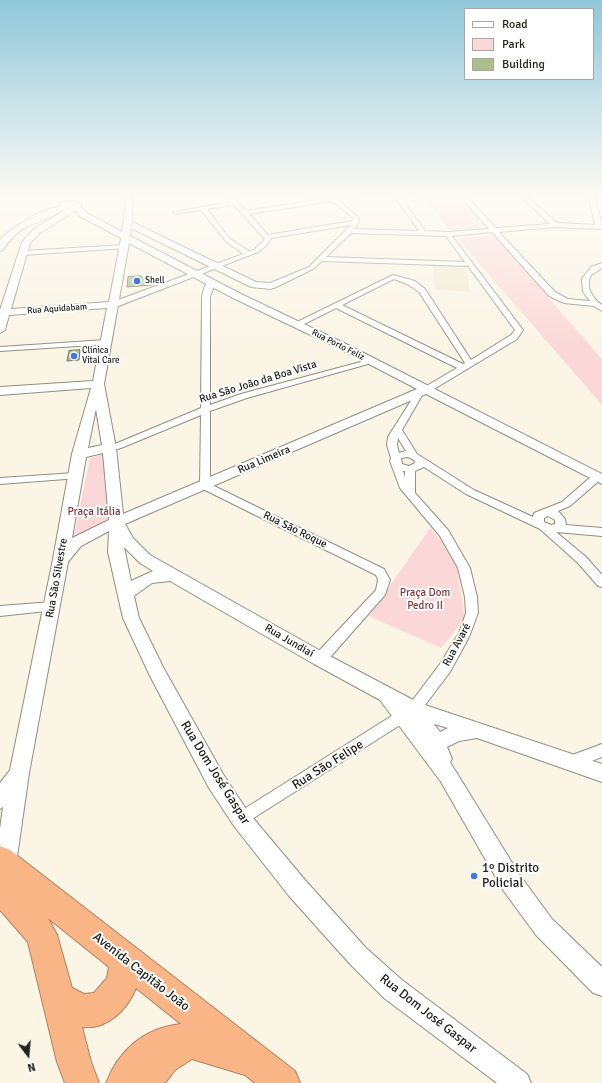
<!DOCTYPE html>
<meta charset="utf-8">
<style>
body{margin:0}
#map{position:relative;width:602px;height:1083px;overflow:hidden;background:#fbf5e6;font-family:Signika,sans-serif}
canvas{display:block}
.legend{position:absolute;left:464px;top:8px;width:130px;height:72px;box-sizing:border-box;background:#fff;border:1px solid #a7a7a4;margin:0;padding:5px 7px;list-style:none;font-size:12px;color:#24221c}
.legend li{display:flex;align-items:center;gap:8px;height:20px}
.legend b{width:20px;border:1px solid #a7a7a4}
.north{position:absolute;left:8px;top:1035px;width:40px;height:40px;-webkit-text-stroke:3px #fff;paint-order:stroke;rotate:164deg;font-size:11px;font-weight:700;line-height:16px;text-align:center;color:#24221c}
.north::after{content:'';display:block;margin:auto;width:14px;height:18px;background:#24221c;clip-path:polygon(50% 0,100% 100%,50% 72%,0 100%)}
</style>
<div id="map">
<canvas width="602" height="1083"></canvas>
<ul class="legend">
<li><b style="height:5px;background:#fff"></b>Road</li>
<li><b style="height:11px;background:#fbd8d7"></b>Park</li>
<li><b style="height:11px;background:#acbe8c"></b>Building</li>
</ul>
<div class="north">N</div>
</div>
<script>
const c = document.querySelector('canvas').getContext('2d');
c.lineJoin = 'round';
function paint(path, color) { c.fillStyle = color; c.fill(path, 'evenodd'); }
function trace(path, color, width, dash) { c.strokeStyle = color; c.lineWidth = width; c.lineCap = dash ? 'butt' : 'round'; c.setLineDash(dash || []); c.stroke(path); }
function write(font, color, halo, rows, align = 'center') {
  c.font = font + ' Signika,sans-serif'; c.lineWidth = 4; c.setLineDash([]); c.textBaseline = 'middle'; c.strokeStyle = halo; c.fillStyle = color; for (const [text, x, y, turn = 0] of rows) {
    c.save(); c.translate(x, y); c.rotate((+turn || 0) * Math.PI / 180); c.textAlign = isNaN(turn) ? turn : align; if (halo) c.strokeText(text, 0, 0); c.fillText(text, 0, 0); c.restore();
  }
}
paint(new Path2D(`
 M 433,266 L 463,267 L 467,271 L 470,292 L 435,289 Z`), '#f2ead3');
paint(new Path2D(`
 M 423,196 L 460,196 L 478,216 L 479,228 L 450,231 Z
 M 493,235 L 602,359 L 602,405 L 458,239 Z
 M 103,454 L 111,522 L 73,540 L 90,458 Z
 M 430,528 L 455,555 L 465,619 L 441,648 L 369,616 Z`), '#fbd8d7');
const building = new Path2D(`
 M 141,276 L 152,285 L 127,287 L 128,277 Z
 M 80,350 L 79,360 L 67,361 L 69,351 Z`);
paint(building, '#acbe8c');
trace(building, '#6e7365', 1);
const street = new Path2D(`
 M 226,196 L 232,196 L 246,211 L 328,198 L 327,196 L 353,196 L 338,200 L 359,218 L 359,222 L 354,229 L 419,231 L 394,196 L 400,196 L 425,231 L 448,232 L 489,229 L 460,196 L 466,196 L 496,228 L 550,224 L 520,196 L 526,196 L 557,223 L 595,225 L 589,199 L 591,196 L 597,196 L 595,199 L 602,225 L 602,229 L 555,227 L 499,232 L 555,292 L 568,299 L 590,301 L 583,292 L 582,279 L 591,267 L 602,263 L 602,268 L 591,275 C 585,287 592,298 602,305 L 602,311 L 594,306 L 564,303 L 549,296 L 492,232 L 452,236 L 523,330 L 517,339 L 429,392 L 424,392 L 402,430 L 417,454 L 474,490 L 533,517 L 534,513 L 562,502 L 593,475 L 601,475 L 602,477 L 601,479 L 570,506 L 558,511 L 565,519 L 566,525 L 602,528 L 602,536 L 556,532 L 586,557 L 602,575 L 602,587 L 598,586 L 578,563 L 540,529 L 466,494 L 424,467 L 415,471 L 415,493 L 448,530 L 470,568 L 477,597 L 478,613 L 469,637 L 450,672 L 419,713 L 241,826 L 236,824 L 233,819 L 236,814 L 409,705 L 440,664 L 459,633 L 466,613 L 465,597 L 458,568 L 440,536 L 400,488 L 390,461 L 391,458 L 387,445 L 388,437 L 417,391 L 422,391 L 423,388 L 457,368 L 336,308 L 300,326 L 293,324 L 393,275 L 415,281 L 425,289 L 471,360 L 511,335 L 515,330 L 468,266 L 322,261 L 313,269 L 274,288 L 268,288 L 268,284 L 309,267 L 351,225 L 271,238 L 267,245 L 258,252 L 116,307 L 110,307 L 110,303 L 243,254 L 226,241 L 201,210 L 176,214 L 173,212 L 231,202 ZM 332,201 L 353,218 L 352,221 L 268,235 L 249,214 ZM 234,205 L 265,239 L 254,250 L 249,251 L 230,239 L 207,209 ZM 351,233 L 446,236 L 465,262 L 326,257 ZM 394,279 L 409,285 L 419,292 L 465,363 L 463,364 L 342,305 ZM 398,438 L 406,451 L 399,453 L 397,445 ZM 408,457 L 414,460 L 415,463 L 409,466 L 402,464 L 401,458 ZM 403,471 L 405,471 L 405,477 ZM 548,516 L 555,520 L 555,524 L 551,525 L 544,522 L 544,518 Z
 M 124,245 L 126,246 L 126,248 L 23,255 L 20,253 L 23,251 Z
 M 208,281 L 215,283 L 210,297 L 210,405 L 241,394 L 368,360 L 371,360 L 375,362 L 247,398 L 210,411 L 210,484 L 384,569 L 390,580 L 385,595 L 325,663 L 320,664 L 315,663 L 314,659 L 315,655 L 376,590 L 378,580 L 376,575 L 201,488 L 200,486 L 201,415 L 121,448 L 109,451 L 104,448 L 106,446 L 115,444 L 201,408 L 202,297 L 204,288 Z
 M 106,340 L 109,340 L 109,344 L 0,351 L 0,347 Z
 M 75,473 L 80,476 L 79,478 L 0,484 L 0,478 Z
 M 52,602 L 56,604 L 58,607 L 56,610 L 0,616 L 0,606 Z
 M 602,744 L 602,757 L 569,770 L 564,768 L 562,763 L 564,758 Z`);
const secondary = new Path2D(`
 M 124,196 L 132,196 L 132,222 L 256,282 L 271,283 L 276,286 L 271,289 L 251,287 L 131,228 L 130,236 L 241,294 L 348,345 L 602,474 L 602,484 L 426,394 L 125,524 L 133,538 L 150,555 L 326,654 L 419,703 L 602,764 L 602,782 L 477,738 L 459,741 L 447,747 L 452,759 L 450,762 L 519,874 L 552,919 L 602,967 L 602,996 L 593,993 L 536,935 L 503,890 L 441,782 L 380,700 L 314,664 L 170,581 L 152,583 L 134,596 L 139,618 L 163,667 L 223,774 L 248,812 L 305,880 L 366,948 L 402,980 L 527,1074 L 531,1083 L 497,1083 L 384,998 L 350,964 L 289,896 L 234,826 L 209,788 L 150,676 L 123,618 L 108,552 L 109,531 L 81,546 L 68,562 L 29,773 L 16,864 L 13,872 L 5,875 L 0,873 L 0,829 L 3,807 L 0,809 L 0,783 L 10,770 L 53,559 L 72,454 L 91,388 L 0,395 L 0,387 L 93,381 L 107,308 L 9,315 L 5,330 L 0,333 L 0,310 L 22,242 L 34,229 L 65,210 L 62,210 C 37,227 22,220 3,250 L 0,251 L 0,240 C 10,228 44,207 60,207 L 60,203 L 72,201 L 81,203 L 81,207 L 87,213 L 122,232 L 125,207 ZM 75,211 L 81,217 L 121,238 L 109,302 L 11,309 L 30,243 L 40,233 ZM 129,243 L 233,298 L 340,349 L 417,389 L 123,514 L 116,448 L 104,384 ZM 96,409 L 102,445 L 88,448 L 95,413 ZM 103,453 L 109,520 L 72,538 L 86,457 ZM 124,547 L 140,563 L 153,571 L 131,581 ZM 434,724 L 448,728 L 440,732 Z`);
const highway = new Path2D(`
 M 0,846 L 10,850 L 295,1071 L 300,1083 L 255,1083 L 245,1075 L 192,1059 L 175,1070 L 165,1083 L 106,1083 C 119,1050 144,1028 181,1024 L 136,988 C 127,1010 107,1030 82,1027 L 91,1062 L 99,1083 L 65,1083 L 57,1062 L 28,942 L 0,910 ZM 48,918 L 109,967 L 107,978 L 94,993 L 84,994 L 72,988 L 57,935 Z`);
trace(street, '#938e80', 2);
trace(secondary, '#938e80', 2);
trace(highway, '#af8261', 2);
paint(street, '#fff');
paint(secondary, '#fff');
paint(highway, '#fab586');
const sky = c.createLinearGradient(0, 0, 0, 348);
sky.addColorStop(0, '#90c7d9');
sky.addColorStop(0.56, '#fdfaf4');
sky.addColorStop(1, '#fdfaf400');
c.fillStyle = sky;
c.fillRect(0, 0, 602, 348);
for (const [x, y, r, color] of [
 [137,281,4,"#4176e7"],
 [74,356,4,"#4176e7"],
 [474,876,4,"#4176e7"]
]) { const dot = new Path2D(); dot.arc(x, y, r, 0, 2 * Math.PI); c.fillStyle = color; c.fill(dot); trace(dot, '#fff', 1.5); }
write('9px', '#24221c', '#fff', [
 ["Shell",145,281],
 ["Clínica",82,351],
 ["Vital Care",82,361]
], 'left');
write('9px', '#24221c', '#fff', [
 ["Rua Aquidabam",57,309,-4],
 ["Rua Porto Feliz",338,345,27]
]);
write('11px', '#24221c', '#fff', [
 ["Rua São João da Boa Vista",258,382,-17],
 ["Rua Limeira",264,460,-23],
 ["Rua São Roque",295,530,26],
 ["Rua São Silvestre",57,578,-80],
 ["Rua Jundiaí",289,641,30],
 ["Rua Avaré",457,645,-62]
]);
write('11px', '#82393c', '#fff', [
 ["Praça Itália",94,512],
 ["Praça Dom",425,593],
 ["Pedro II",425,606]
]);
write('13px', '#24221c', '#fff', [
 ["Rua São Felipe",328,765,-32],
 ["Rua Dom José Gaspar",215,773,58],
 ["Avenida Capitão João",141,972,38],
 ["Rua Dom José Gaspar",428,1014,38]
]);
write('13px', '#24221c', '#fff', [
 ["1º Distrito",482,869],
 ["Policial",482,884]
], 'left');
</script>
